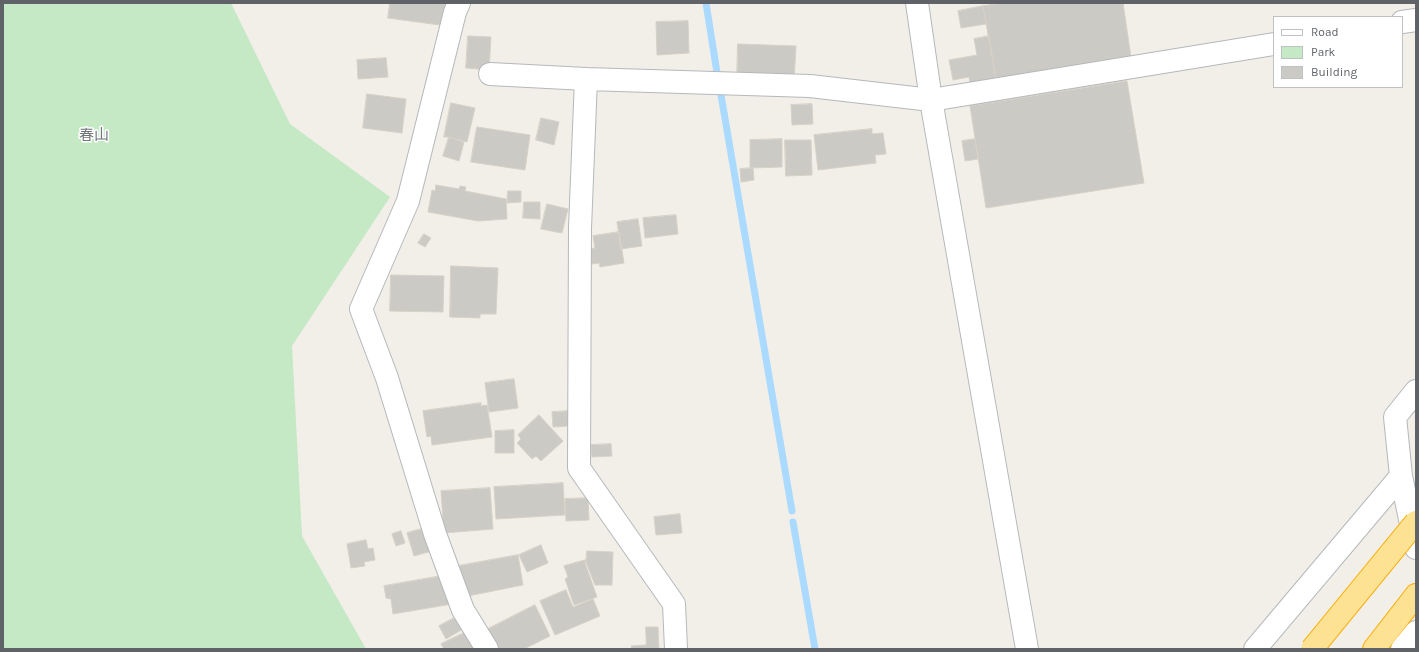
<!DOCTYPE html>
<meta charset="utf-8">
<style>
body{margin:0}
#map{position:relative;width:1419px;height:652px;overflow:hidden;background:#f1efe8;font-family:Karla,sans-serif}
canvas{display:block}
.frame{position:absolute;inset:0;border:4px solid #5f6368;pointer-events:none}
.legend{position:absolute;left:1273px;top:16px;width:130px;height:72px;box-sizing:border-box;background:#fff;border:1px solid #bfc1c3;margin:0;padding:5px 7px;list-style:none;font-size:12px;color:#5f6368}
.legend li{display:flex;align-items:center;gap:8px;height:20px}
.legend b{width:20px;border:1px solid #bfc1c3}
</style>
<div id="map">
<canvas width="1419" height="652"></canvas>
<div class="frame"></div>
<ul class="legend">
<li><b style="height:5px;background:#fff"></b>Road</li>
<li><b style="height:11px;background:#c5e8c5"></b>Park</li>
<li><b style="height:11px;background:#cccac5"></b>Building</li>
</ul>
</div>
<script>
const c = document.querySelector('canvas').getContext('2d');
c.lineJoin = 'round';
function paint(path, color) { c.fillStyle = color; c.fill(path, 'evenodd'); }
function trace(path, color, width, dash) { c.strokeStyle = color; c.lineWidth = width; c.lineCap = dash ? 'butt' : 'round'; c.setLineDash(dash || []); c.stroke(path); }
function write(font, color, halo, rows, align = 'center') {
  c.font = font + ' Karla,"Noto Sans JP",sans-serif'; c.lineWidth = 3; c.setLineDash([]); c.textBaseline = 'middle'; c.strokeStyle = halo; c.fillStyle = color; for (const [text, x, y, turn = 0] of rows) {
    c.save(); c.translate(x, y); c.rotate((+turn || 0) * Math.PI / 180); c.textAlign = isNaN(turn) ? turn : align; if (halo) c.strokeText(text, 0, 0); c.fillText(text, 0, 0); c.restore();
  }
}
paint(new Path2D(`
 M 3,3 L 231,3 L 290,124 L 390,197 L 292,346 L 302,536 L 366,649 L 3,649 Z`), '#c5e8c5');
trace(new Path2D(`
 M 706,3 L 718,79
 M 721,95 L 792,511
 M 793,522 L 815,649`), '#aadaff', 7);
const building = new Path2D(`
 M 390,3 L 450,3 L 447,26 L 388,18 Z
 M 1004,3 L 1123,3 L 1131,57 L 996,79 L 983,6 Z
 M 983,6 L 986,24 L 961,28 L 958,11 Z
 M 688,21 L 689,53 L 657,55 L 656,22 Z
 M 468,36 L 491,37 L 489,70 L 466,68 Z
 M 989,36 L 996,79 L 970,84 L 969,77 L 953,80 L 949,60 L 977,55 L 974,39 Z
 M 738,44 L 796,46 L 794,81 L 737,78 Z
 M 386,58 L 388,77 L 358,79 L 357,60 Z
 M 1127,81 L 1144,183 L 986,208 L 970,106 Z
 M 367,94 L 406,99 L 402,133 L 363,128 Z
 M 451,103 L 475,108 L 467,142 L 449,137 L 444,137 Z
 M 812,104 L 813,124 L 792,125 L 791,105 Z
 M 541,118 L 559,122 L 554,145 L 536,140 Z
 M 477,127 L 530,135 L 525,170 L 471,162 Z
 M 872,129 L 872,134 L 883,133 L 886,154 L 875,155 L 876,163 L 818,170 L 814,135 Z
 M 449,137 L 464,142 L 459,161 L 443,156 Z
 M 782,139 L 782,167 L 750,168 L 750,140 Z
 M 975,139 L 978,159 L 965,161 L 962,141 Z
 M 785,140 L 811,140 L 812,175 L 786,176 Z
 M 753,168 L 754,180 L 741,182 L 740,169 Z
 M 436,185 L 459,189 L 460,186 L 466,187 L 465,191 L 506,199 L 507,219 L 478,221 L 428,212 L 432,190 L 435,191 Z
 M 508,191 L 521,191 L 521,202 L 507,203 Z
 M 524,202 L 540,202 L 540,219 L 523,218 Z
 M 547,204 L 568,209 L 562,233 L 541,229 Z
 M 676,215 L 678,234 L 645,238 L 643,218 Z
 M 638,219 L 642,246 L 621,249 L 617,222 Z
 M 619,232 L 624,263 L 600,267 L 599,263 L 592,264 L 589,249 L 595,248 L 593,236 Z
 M 424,234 L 431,238 L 425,247 L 418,243 Z
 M 451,266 L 498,268 L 496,314 L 480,314 L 480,318 L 450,317 Z
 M 391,275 L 444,276 L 443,312 L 390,311 Z
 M 514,379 L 518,408 L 489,412 L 485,383 Z
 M 481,403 L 481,406 L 487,405 L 492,437 L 432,445 L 431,436 L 427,437 L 423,411 Z
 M 569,411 L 569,426 L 553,427 L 552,412 Z
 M 539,415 L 563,441 L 541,461 L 536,456 L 532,459 L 517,443 L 521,439 L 518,435 Z
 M 514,430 L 514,453 L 495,453 L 495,431 Z
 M 611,444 L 612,456 L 592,457 L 591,445 Z
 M 563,483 L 565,515 L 496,519 L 494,487 Z
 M 490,488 L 493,529 L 444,533 L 441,491 Z
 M 588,498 L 589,520 L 566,521 L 565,499 Z
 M 680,514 L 682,533 L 656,535 L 654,517 Z
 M 425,528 L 432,551 L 414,556 L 407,533 Z
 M 401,531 L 405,543 L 396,546 L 392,534 Z
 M 366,540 L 368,549 L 373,548 L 375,560 L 364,562 L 365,566 L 351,568 L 347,544 Z
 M 541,545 L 548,563 L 527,572 L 519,555 Z
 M 587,551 L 613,552 L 612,585 L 595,585 L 586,562 Z
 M 518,555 L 523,585 L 463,597 L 458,566 Z
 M 586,560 L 585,563 L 597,597 L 574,605 L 565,579 L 568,577 L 564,566 Z
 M 447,575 L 452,604 L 393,614 L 391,599 L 386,598 L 384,586 Z
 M 566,590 L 573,607 L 593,599 L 600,616 L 555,635 L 540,601 Z
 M 535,605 L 550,636 L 524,649 L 491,649 L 482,632 Z
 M 456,617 L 463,629 L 446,639 L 439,626 Z
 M 646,627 L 658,627 L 659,649 L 632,649 L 631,646 L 646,645 Z
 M 470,630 L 479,649 L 444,649 L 441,644 Z`);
paint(building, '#cccac5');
trace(building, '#d6d1c6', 1);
const street = new Path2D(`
 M 459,3 L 455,12 L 408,201 L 361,309 L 387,378 L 435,534 L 463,610 L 487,649
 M 917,3 L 931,100 L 1027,649
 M 1402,22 L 1416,20
 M 490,74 L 586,79
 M 1416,391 L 1395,417 L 1401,476 L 1416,548
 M 676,649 L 674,604 L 579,468 L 580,228 L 586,79 L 810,86 L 931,100 L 1274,44
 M 1255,649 L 1401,476
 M 1402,649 L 1416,632`);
const highway = new Path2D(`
 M 1374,649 L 1416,595`);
trace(street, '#b5b8bc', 24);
trace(highway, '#f9ab00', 24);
trace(street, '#fff', 22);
trace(highway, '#fde293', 22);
const highwayBridge = new Path2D(`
 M 1312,649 L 1416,522`);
trace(highwayBridge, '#f9ab00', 24, []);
trace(highwayBridge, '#fde293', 22);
write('15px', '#70757a', '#fff', [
 ["春山",94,136]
]);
</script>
